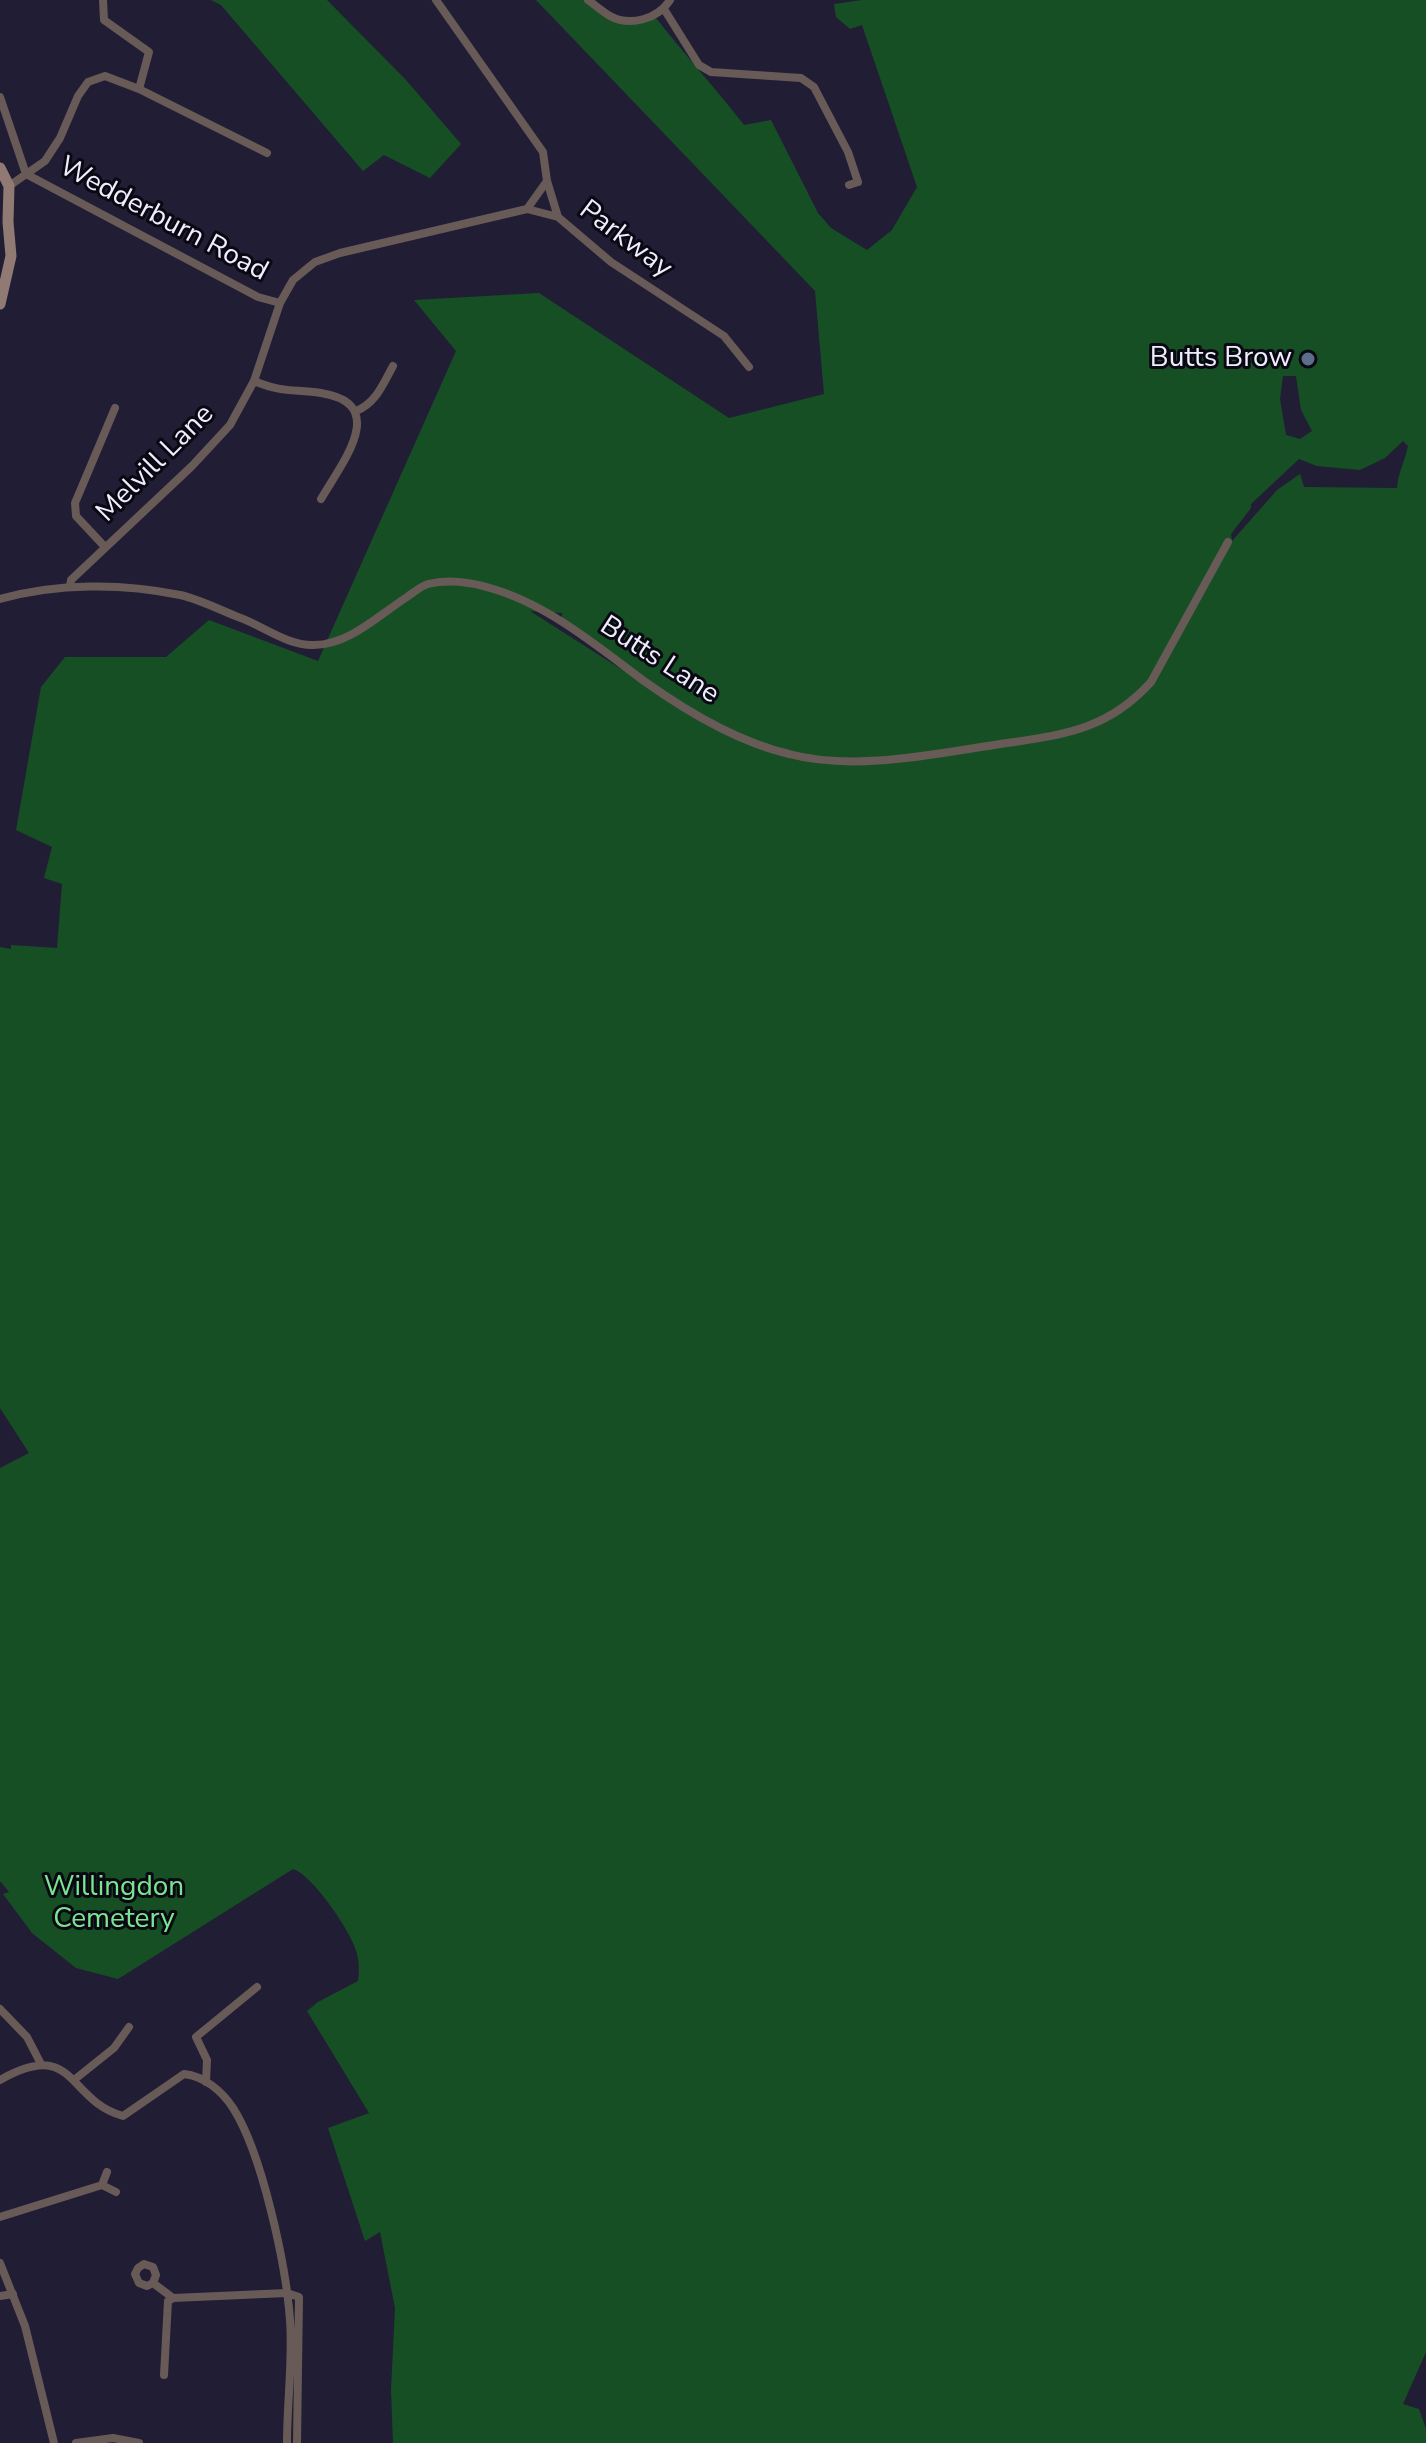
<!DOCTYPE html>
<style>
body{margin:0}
canvas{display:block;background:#201d34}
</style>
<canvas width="1426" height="2443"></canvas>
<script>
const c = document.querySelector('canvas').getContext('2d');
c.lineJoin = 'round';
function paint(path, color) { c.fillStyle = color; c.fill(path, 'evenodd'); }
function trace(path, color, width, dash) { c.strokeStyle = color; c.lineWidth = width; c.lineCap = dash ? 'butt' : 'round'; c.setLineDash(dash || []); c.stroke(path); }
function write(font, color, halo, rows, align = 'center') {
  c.font = font + ' "Nunito Sans",sans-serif'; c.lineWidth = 6; c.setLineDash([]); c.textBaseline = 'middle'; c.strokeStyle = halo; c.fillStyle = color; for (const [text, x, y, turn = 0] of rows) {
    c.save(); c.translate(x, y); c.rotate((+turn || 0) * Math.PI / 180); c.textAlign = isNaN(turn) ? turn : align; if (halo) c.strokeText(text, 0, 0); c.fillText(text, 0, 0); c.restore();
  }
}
paint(new Path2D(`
 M 211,0 L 327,0 L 406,80 L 461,144 L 430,178 L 384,155 L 363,171 L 221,5 Z
 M 536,0 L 587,0 L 623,21 L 656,18 C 685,55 716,89 744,125 L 771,120 L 818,213 L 831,228 L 867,250 L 892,230 L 917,187 L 862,25 L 850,29 L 836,17 L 834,4 L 862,0 L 1426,0 L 1426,2352 L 1403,2404 L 1419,2409 L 1426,2429 L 1426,2443 L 393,2443 L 391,2390 L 395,2308 L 380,2232 L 365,2241 L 328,2128 L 369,2113 L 307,2011 L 318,2002 L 358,1981 C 360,1968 359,1956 353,1943 C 345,1924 312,1875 293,1869 L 118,1979 L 76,1968 L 32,1933 L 3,1894 L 9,1892 L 0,1881 L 0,1468 L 29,1453 L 0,1408 L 0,947 L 11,949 L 11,945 L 57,948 L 62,884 L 44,878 L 52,847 L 16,830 L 41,687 L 65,657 L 166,657 L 209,620 L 318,661 L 456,351 L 414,300 L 539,293 L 729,418 L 824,394 L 815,291 ZM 1283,376 L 1296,376 L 1301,410 L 1312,431 L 1300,439 L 1286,435 L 1280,399 ZM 1403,441 L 1408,446 C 1405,461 1398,473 1397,488 L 1304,487 L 1300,474 L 1277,490 L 1232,541 L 1231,534 L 1251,508 L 1251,504 L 1299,459 L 1317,466 L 1360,470 L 1385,458 ZM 530,611 L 562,613 L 562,619 L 624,671 Z`), '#174f25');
trace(new Path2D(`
 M 103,0 L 104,20 L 149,52 L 139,89
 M 436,0 L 543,152 L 547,181 L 558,217 L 611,262 L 724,336 L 749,367
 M 588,0 C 595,5 603,12 610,16 C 630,27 658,19 670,0
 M 664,9 L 699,65 L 711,72 L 801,78 L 814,87 L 848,152 L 858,182 L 849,185
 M 0,97 L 26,174 L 258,297 L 280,303
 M 9,186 L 45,161 L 60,138 L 78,96 L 88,82 L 105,76 L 139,89 L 267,153
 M 527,209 L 547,181
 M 254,381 C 283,393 292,389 321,393 C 391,404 341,464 321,499
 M 356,411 C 376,403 383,384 393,366
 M 105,547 L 76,516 L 75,503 L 115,408
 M 70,587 L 71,580 L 192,466 L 230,425 L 254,381 L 280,303 L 293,280 L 315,262 L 340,253 L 527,209 L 558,217
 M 0,599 C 57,583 122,583 180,595 C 199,599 220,610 238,617 C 262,625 287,646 314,645 C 349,645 379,615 407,597 C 413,593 421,586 428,584 C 447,579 471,582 490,588 C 547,604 597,646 644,681 C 686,711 738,742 789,754 C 853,771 929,755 994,745 C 1058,735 1105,733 1151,682 L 1228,542
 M 0,2009 L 27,2037 L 41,2064
 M 0,2080 C 76,2037 66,2100 123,2116 L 184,2074 C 204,2076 222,2091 233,2108 C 262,2153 286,2265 290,2320 C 293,2359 287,2403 287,2443
 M 74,2080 L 114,2048 L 129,2027
 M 206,2082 L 207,2060 L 196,2037 L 257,1987
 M 102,2185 L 107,2172
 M 0,2217 L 102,2185 L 116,2192
 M 0,2263 L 25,2326 L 54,2443
 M 153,2283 L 156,2275 L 153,2267 L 144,2264 L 138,2268 L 135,2274 L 139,2283 L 147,2286 L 153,2283 L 173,2298
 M 0,2296 L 13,2294
 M 164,2375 L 168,2301 L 173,2298 L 287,2293 L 299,2297 L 297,2443
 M 76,2443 L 113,2438 L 139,2443`), '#685a56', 8);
trace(new Path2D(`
 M 0,168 L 9,186 L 8,222 L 11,256 L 0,304`), '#917a73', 11);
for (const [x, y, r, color] of [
 [1308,359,8,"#5c6f8a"]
]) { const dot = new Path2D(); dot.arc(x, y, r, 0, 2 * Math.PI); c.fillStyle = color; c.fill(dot); trace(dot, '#0a0913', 3); }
write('28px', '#efeeff', '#0a0913', [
 ["Wedderburn Road",163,220,28],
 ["Parkway",625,240,37],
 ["Melvill Lane",156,464,-45],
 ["Butts Lane",659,661,33]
]);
write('28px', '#efeeff', '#0a0913', [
 ["Butts Brow",1292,359]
], 'right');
write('28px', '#7ae58e', '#0a0913', [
 ["Willingdon",114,1888],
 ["Cemetery",114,1920]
]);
</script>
